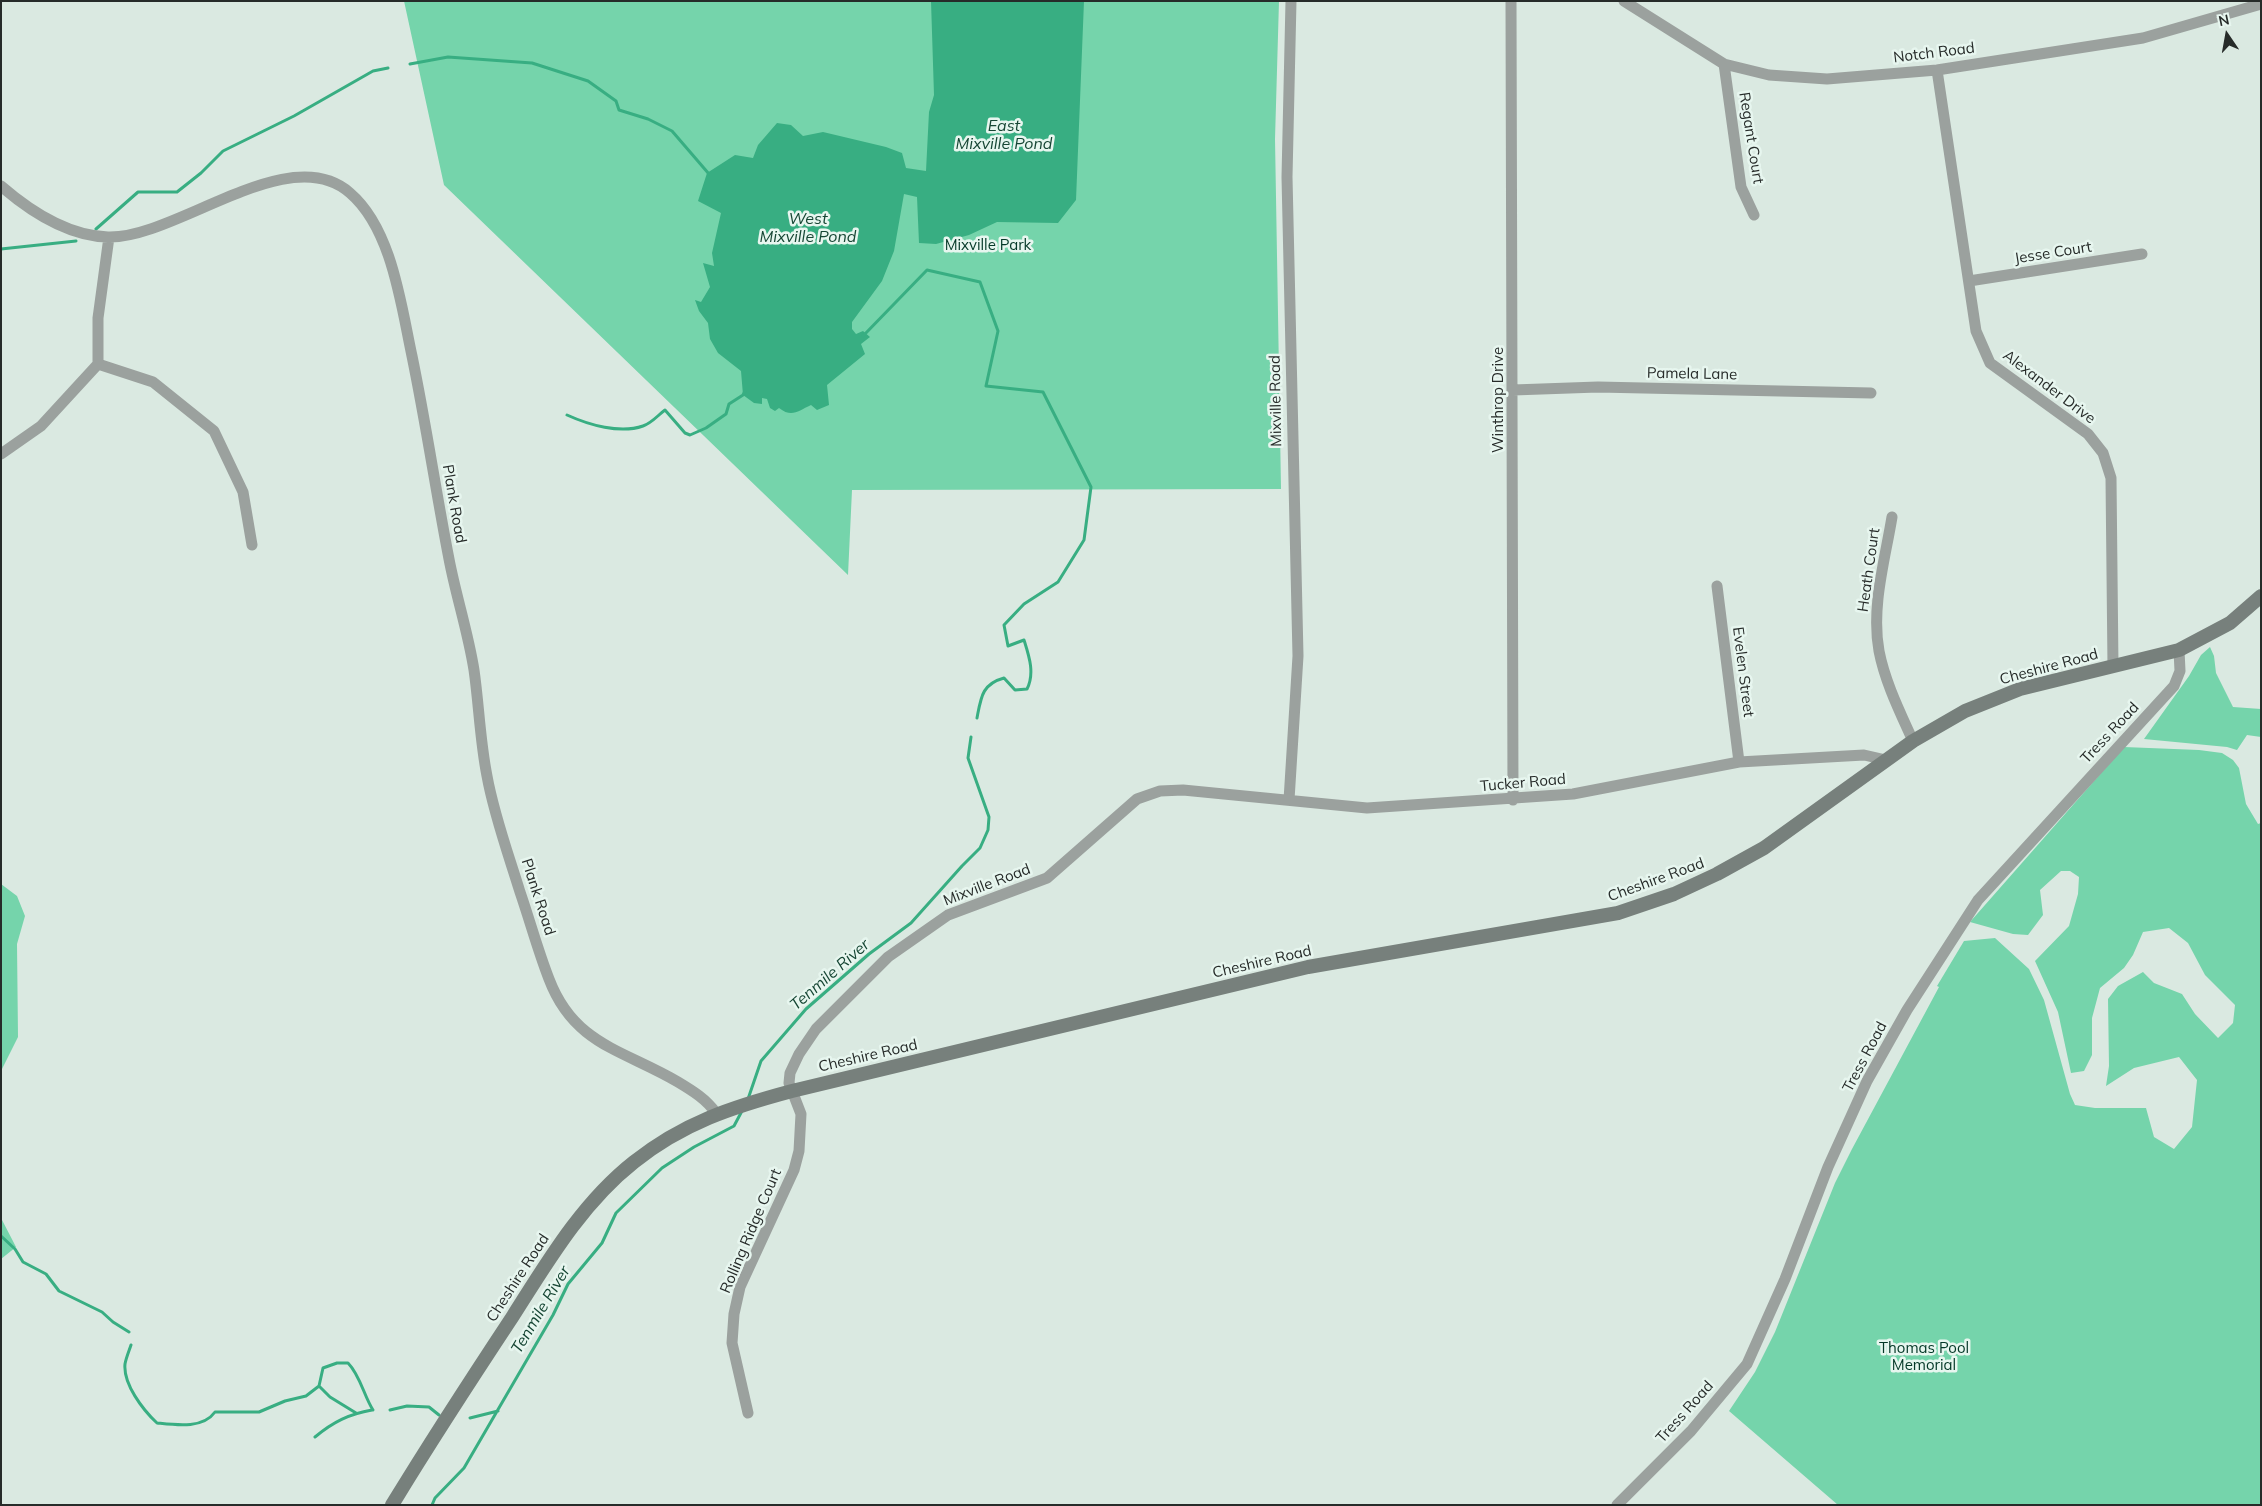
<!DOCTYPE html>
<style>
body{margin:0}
#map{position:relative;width:2262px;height:1506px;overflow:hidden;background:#dae9e1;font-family:Mulish,sans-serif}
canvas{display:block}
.frame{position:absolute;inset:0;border:2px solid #262b29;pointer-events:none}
.north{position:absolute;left:2202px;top:10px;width:50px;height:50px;-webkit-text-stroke:4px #e7f6ef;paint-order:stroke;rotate:348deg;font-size:14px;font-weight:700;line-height:20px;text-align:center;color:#262b29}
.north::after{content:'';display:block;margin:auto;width:18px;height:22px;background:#262b29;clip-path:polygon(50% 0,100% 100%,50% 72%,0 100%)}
</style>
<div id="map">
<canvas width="2262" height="1506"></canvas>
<div class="frame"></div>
<div class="north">N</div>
</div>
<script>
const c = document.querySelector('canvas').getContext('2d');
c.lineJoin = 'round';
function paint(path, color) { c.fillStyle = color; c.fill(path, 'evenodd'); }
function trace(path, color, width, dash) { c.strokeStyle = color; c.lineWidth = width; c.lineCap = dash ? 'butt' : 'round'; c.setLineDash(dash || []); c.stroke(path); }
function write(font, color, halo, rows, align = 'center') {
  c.font = font + ' Mulish,sans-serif'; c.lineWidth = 5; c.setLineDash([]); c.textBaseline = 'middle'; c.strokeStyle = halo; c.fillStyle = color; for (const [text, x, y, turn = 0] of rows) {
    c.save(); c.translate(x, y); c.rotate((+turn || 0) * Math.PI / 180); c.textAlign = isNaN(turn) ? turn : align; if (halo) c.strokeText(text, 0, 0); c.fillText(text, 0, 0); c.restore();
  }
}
paint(new Path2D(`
 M 404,1 L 1279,1 L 1275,139 L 1281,489 L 852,490 L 848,575 L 444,185 Z
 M 2210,647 L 2214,656 L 2216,673 L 2233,707 L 2261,709 L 2261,737 L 2247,735 L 2237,750 L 2227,747 L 2144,739 L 2189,676 L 2201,655 Z
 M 2124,747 L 2199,750 L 2222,753 L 2233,760 L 2239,768 L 2246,804 L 2258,824 L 2261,823 L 2261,1505 L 1838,1505 L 1729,1411 L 1755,1372 L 1775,1332 L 1835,1183 L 1852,1149 L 1939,987 L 1937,986 L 1964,941 L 1995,938 L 2029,969 L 2044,1000 L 2070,1094 L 2075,1105 L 2095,1108 L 2146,1108 L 2154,1137 L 2174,1149 L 2192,1127 L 2197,1080 L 2179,1057 L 2134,1068 L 2106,1086 L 2109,1066 L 2108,999 L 2118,986 L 2143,972 L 2154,983 L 2182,994 L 2195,1014 L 2218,1038 L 2233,1023 L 2235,1005 L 2205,975 L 2188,943 L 2169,928 L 2143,932 L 2133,955 L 2124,968 L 2100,988 L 2092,1018 L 2092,1055 L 2084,1071 L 2071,1073 L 2058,1012 L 2035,961 L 2069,926 L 2078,894 L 2079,877 L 2070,871 L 2061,871 L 2040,890 L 2043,915 L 2028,935 L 2013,934 L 1970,922 Z
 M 1,884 L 17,896 L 25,916 L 17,944 L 18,1037 L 1,1071 Z
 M 1,1218 L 16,1247 L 1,1259 Z`), '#75d4ab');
paint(new Path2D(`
 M 931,1 L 1084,1 L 1076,200 L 1058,223 L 997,222 L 969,235 L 936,244 L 919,243 L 917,197 L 904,194 L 894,251 L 882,281 L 852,322 L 852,329 L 856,334 L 863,331 L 870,337 L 861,344 L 865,354 L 827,385 L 829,405 L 817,410 L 811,405 C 798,411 792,418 779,408 L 775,411 L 770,408 L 767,399 L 762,398 L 762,404 L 754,403 L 743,395 L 741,371 L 718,353 L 710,339 L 708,323 L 699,311 L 695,300 L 701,302 L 710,287 L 703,263 L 714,266 L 712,253 L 721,213 L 698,201 L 707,173 L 735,155 L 753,158 L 758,145 L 777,123 L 791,125 L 803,136 L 823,132 L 886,147 L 902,153 L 906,168 L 926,171 L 929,112 L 934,95 Z`), '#38ae82');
trace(new Path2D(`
 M 410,64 L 448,57 L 532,63 L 588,81 L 616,101 L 619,110 L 648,119 L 672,131 L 709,174
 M 96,229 L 138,192 L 177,192 L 201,173 L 223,151 L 294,116 L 373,71 L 388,68
 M 1,249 L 76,241
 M 863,336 L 927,270 L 980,282 L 998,331 L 986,386 L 1043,392 L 1091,487 L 1084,540 L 1058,582 L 1024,604 L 1004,625 L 1008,646 L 1024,640 C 1029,656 1035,673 1027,689 L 1015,690 L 1004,678 C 982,684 981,697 977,718
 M 567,415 C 589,425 620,434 643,426 C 652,423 658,415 665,410 L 685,433 L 690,435 L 706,428 L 726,414 L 729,404 L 743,395 L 745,391
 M 748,1099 L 761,1061 L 806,1009 L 869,954 L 911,923 L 962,866 L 980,848 L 988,830 L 989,817 L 968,758 L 971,737
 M 1,1236 L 15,1249 L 23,1262 L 46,1274 L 59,1291 L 102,1312 L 113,1322 L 129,1332
 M 131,1345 C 129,1351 126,1358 125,1364 C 123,1384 143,1410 157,1423 C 176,1425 203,1429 215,1412 L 259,1412 L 285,1401 L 306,1396 L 319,1386 L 323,1368 L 337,1363 L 348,1363 C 360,1375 364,1396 373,1410
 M 319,1386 L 330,1397 L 356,1413
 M 390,1410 L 407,1406 L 429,1407 L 439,1415
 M 470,1418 L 498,1411
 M 315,1437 C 333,1422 349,1414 372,1410
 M 432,1505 L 435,1498 L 464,1468 L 553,1315 L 568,1284 L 602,1243 L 616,1213 L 662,1168 L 694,1147 L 734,1126 L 743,1109`), '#38ae82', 3);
trace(new Path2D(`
 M 1511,1 L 1513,800
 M 1624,1 L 1724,64 L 1769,75 L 1827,79 L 1937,70 L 2143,38 L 2261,4
 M 1724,64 L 1741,187 L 1754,215
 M 1937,70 L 1976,331 L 1990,363 L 2088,434 L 2103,453 L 2111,478 L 2113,667
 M 1,186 C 31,212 68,236 108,237 C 176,239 289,139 350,193 C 392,229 401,305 412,356 C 426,424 436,492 449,559 C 456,596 468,632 474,670 C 479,705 480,741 487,776 C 494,815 508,853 520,892 C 530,921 538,951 549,979 C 574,1045 624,1050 678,1082 C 693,1091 706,1099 716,1113
 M 1969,281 L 2142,254
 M 98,364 L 153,382 L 214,431 L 243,492 L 252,545
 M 1513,390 L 1598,387 L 1871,393
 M 1,454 L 41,426 L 98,364 L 98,318 L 109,237
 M 1892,517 C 1885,560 1871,607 1879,651 C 1885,682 1900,712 1913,741
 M 1717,586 L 1739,762
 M 1289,800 L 1298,656 L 1287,177 L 1291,1
 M 748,1413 L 732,1343 L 734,1314 L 740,1287 L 794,1170 L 799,1151 L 801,1114 L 789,1083 L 790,1073 L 799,1054 L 816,1029 L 888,957 L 948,915 L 1047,878 L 1137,799 L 1160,791 L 1183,790 L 1367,808 L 1573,794 L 1739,762 L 1864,755 L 1886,760
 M 1617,1505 L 1691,1431 L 1747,1364 L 1785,1279 L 1828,1167 L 1867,1081 L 1907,1010 L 1978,900 L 2174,686 L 2180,671 L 2179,650`), '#9ba19e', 11);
trace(new Path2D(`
 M 392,1505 C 431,1441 472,1378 513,1316 C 548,1261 582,1203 634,1162 C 683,1123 732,1107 792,1091 L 1308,967 L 1618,913 L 1674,894 L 1717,874 L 1764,848 L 1913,741 L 1965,711 L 2020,689 L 2179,650 L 2230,623 L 2261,596`), '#77807c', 14);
write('15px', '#262b29', '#e7f6ef', [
 ["Notch Road",1934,53,-7],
 ["Regant Court",1751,138,81],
 ["Jesse Court",2053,253,-9],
 ["Pamela Lane",1692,374,1],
 ["Alexander Drive",2049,387,37],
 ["Winthrop Drive",1498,400,-90],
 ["Mixville Road",1276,401,-91],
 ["Plank Road",454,504,80],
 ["Heath Court",1869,570,-82],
 ["Cheshire Road",2049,667,-15],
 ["Evelen Street",1743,672,83],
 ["Tress Road",2110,733,-47],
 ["Tucker Road",1523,783,-5],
 ["Cheshire Road",1656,880,-20],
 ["Mixville Road",987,885,-21],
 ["Plank Road",538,897,72],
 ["Cheshire Road",1262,962,-13],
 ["Cheshire Road",868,1056,-13],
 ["Tress Road",1865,1057,-62],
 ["Rolling Ridge Court",751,1231,-67],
 ["Cheshire Road",518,1278,-57],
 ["Tress Road",1685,1412,-48]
]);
write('15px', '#043827', '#e7f6ef', [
 ["Mixville Park",988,245],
 ["Thomas Pool",1924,1348],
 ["Memorial",1924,1365]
]);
write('italic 16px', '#164634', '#e7f6ef', [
 ["East",1004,126],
 ["Mixville Pond",1004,144],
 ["West",808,219],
 ["Mixville Pond",808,237],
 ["Tenmile River",830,975,-41],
 ["Tenmile River",541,1310,-59]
]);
</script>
